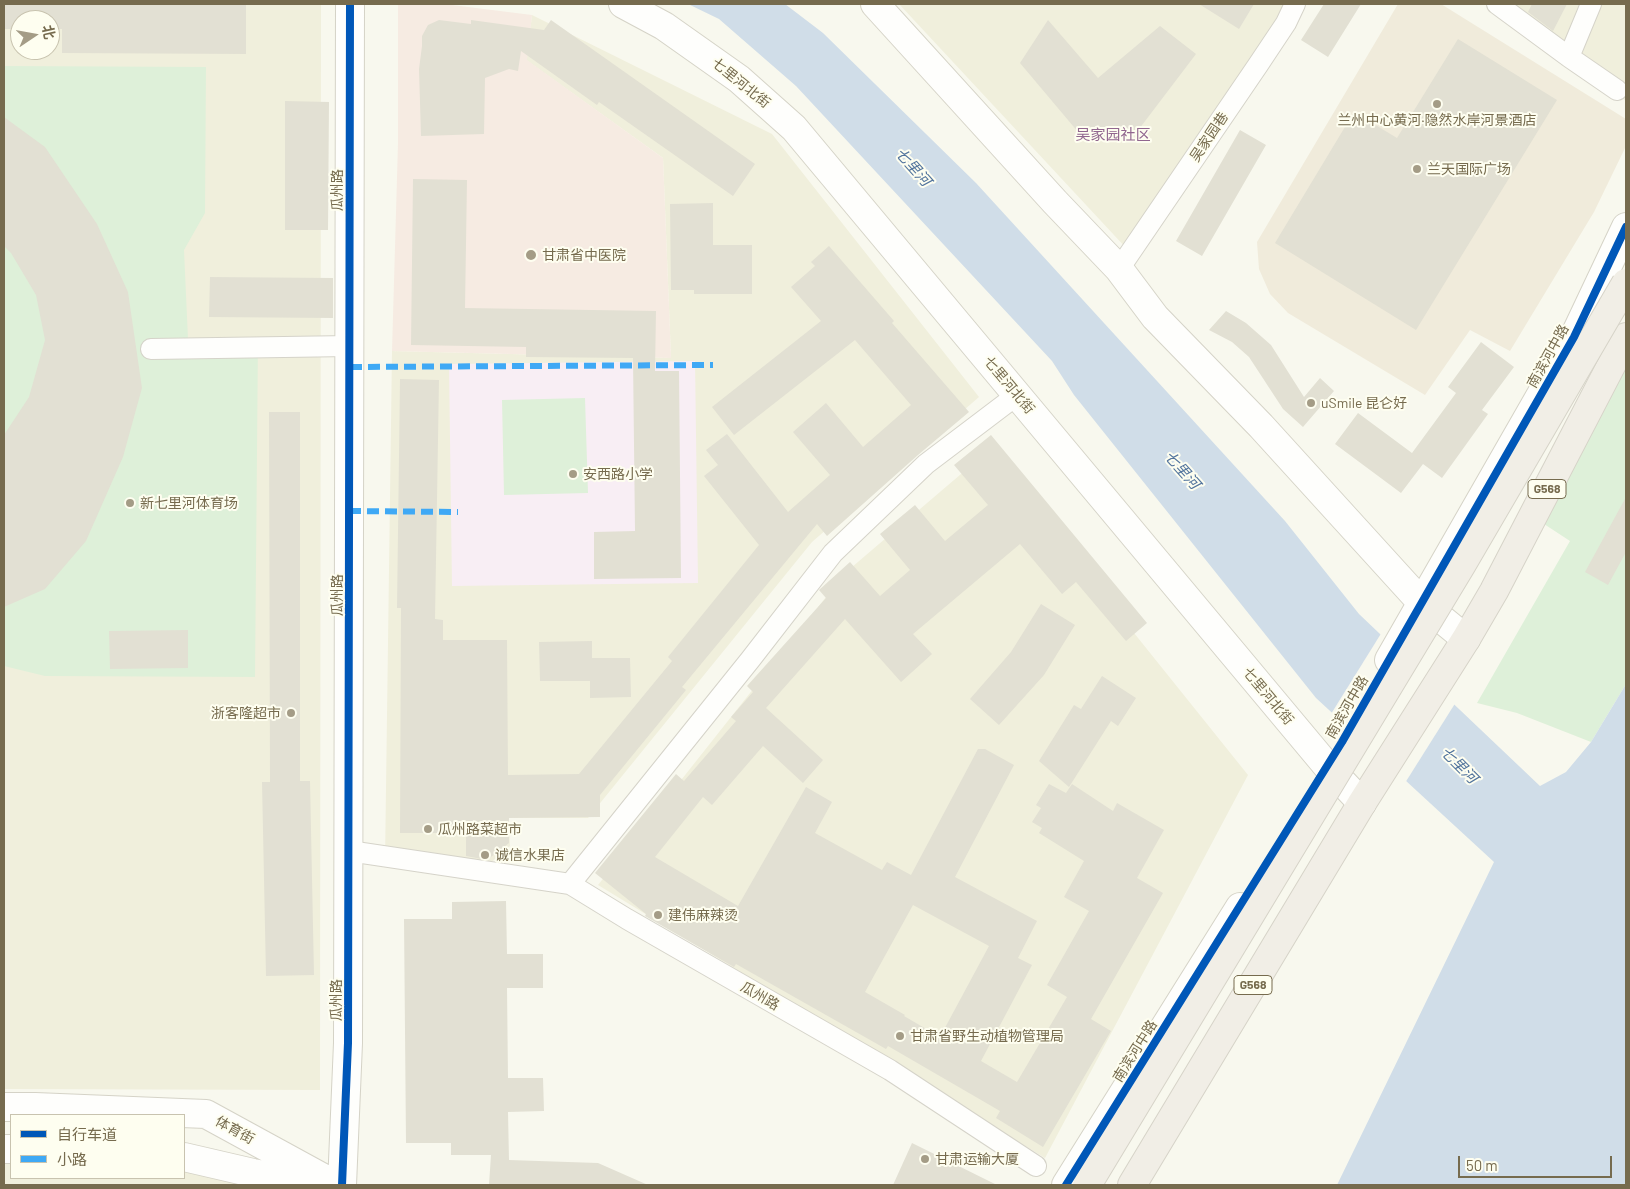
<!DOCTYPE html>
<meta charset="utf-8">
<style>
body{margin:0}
#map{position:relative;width:1630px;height:1189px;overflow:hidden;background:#f8f8ee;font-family:Barlow,"Noto Sans SC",sans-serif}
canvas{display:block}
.frame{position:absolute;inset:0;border:5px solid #766b4e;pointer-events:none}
.legend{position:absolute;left:10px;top:1114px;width:175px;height:65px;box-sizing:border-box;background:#fefef0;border:1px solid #c8c3af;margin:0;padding:6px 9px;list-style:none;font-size:15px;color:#766b4e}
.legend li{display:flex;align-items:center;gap:10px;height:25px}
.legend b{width:25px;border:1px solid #c8c3af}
.north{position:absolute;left:10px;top:10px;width:50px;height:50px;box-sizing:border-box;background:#fefef0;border:1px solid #c8c3af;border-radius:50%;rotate:78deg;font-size:14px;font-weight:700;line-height:20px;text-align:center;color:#766b4e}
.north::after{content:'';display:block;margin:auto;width:18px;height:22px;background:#a49c86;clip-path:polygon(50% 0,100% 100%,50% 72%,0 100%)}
.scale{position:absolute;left:1458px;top:1156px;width:154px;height:22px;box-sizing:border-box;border:2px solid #766b4e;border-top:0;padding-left:6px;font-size:15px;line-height:18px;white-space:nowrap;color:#766b4e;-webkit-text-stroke:4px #fefef0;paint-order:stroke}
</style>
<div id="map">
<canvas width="1630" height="1189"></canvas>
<div class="frame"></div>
<ul class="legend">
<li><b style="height:6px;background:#0057b8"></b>自行车道</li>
<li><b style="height:6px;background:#3fa9f5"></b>小路</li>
</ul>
<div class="north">北</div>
<div class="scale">50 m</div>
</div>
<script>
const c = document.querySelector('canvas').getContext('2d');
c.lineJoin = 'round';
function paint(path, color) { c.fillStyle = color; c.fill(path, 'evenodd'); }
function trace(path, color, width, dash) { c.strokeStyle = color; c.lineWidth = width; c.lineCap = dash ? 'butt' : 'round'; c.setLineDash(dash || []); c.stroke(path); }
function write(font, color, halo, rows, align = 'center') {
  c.font = font + ' Barlow,"Noto Sans SC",sans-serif'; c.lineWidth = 4; c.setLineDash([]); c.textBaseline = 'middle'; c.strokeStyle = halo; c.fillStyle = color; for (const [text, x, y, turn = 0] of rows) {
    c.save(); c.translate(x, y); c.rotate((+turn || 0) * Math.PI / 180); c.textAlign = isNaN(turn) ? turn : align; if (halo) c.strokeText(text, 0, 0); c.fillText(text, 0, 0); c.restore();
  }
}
paint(new Path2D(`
 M 4,4 L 321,4 L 320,1090 L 4,1089 ZM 20,20 L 50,20 L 50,50 L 20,50 Z
 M 899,4 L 1296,4 L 1127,249 Z
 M 1486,4 L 1626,4 L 1626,101 Z
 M 532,15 L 772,134 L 979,397 L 812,542 L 588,818 L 509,818 L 510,846 L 487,866 L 385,861 L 392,351 L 671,358 L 663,158 L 526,60 Z
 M 988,451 L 1248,775 L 1045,1158 L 598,885 L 845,573 Z
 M 4,1143 L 11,1143 L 11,1178 L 184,1178 L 184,1144 L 283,1185 L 4,1185 Z`), '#f0efdc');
paint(new Path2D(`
 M 1398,4 L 1441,4 L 1626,119 L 1626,146 L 1594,212 L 1510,351 L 1470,330 L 1425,395 L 1288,313 L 1270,294 L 1259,269 L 1257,242 Z`), '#f0ebdb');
paint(new Path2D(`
 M 695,361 L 698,583 L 452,586 L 449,364 Z`), '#f8eef4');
paint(new Path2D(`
 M 398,4 L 444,4 L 532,15 L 527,60 L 663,158 L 671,358 L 392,351 L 398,143 Z`), '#f6ebe2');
paint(new Path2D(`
 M 4,66 L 206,67 L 205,213 L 184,250 L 188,339 L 258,339 L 255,677 L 45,676 L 4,666 Z
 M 1626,365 L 1626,684 L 1591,742 L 1517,713 L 1477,703 L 1570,541 L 1544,524 Z
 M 585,398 L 588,493 L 504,495 L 502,400 Z`), '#def0d9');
paint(new Path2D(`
 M 688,4 L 785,4 L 823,33 L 976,183 L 1285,521 L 1359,614 L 1540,786 L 1566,772 L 1591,742 L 1626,684 L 1626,1185 L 1337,1185 L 1494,862 L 1316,698 L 1074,395 L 1052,361 L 796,86 L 719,19 Z`), '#d0dde8');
paint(new Path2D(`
 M 1382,632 L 1456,702 L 1405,783 L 1331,714 Z`), '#f8f8ee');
paint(new Path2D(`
 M 4,4 L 246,4 L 246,54 L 62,53 L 62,29 L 50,29 L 50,20 L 20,20 L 20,29 L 4,29 Z
 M 1199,4 L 1254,4 L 1239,29 Z
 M 1324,4 L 1361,4 L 1328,57 L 1301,40 Z
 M 1532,4 L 1567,4 L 1553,31 L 1528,12 Z
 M 439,20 L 471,24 L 471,20 L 544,30 L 551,20 L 755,164 L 733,196 L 599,102 L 597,105 L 521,51 L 518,71 L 509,69 L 485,78 L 484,134 L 421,136 L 419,69 L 422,46 L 422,36 L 428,25 Z
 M 1048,20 L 1098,78 L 1160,26 L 1196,54 L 1136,133 L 1084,139 L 1020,63 Z
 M 1458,39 L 1557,100 L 1416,330 L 1275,243 L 1354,112 L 1397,138 Z
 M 285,101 L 329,102 L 328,230 L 285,230 Z
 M 4,117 L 45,147 L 97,224 L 128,292 L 142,388 L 123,457 L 86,541 L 45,589 L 4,607 L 4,435 L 29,397 L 45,340 L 36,295 L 11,253 L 4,246 Z
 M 1240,130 L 1266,145 L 1202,256 L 1176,241 Z
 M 413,179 L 467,180 L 465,308 L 656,311 L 655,371 L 679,371 L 681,578 L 594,579 L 594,532 L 635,531 L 633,358 L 526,357 L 526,347 L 411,345 Z
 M 713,203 L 713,245 L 752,245 L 752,294 L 694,294 L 694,290 L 671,290 L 670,204 Z
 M 829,246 L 894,321 L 892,323 L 969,412 L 918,455 L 827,536 L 817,524 L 682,687 L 686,690 L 600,795 L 600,817 L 509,818 L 509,843 L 487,860 L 466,856 L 466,833 L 400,833 L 401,608 L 397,608 L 400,379 L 439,380 L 435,619 L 443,620 L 443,640 L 507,640 L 508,775 L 579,774 L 672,661 L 668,657 L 759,545 L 704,476 L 718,465 L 706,450 L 727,434 L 788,512 L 830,475 L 793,432 L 826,403 L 863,447 L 911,405 L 855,340 L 734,435 L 712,407 L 821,321 L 791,287 L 815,266 L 811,262 Z
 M 210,277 L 333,278 L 333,318 L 209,317 Z
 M 1226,311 L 1246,323 L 1271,345 L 1304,397 L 1320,378 L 1334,391 L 1303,427 L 1283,409 L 1249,357 L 1232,342 L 1209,330 Z
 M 1481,342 L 1514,367 L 1482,410 L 1488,414 L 1442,478 L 1423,464 L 1401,493 L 1335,444 L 1358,413 L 1412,453 L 1456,393 L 1448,387 Z
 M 269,412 L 300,412 L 300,781 L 310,781 L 314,975 L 266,976 L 262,782 L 270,782 Z
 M 991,435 L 1147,623 L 1126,641 L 1076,582 L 1062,594 L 1020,544 L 913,634 L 932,654 L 901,682 L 845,619 L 766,708 L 823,760 L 803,783 L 763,746 L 712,805 L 703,797 L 655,857 L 738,906 L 806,787 L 832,802 L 815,833 L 882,870 L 887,862 L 911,875 L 978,749 L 985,749 L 1014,765 L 955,877 L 1037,921 L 1018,958 L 1032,965 L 981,1061 L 1017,1082 L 1067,997 L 1047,985 L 1089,911 L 1064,897 L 1084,861 L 1039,833 L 1042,828 L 1032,822 L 1041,808 L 1036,805 L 1049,784 L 1066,793 L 1072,784 L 1113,811 L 1117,803 L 1164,830 L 1137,878 L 1163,893 L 1091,1019 L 1111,1031 L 1043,1147 L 996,1118 L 1000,1111 L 888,1046 L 886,1049 L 736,964 L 734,967 L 645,916 L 646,914 L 595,873 L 676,774 L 684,781 L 736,721 L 731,717 L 753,692 L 747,686 L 826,598 L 819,590 L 850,562 L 880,596 L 910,570 L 880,534 L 915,505 L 945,541 L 988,505 L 954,465 ZM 913,905 L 989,946 L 940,1037 L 904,1016 L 905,1015 L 865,992 Z
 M 1626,497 L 1626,552 L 1608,585 L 1585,572 Z
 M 1041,604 L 1075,625 L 1044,675 L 999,725 L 970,699 L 1011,652 Z
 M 188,630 L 188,668 L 110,669 L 109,631 Z
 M 592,641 L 592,658 L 630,658 L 631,697 L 590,698 L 590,681 L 540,681 L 539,642 Z
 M 1102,676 L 1136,698 L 1118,726 L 1111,721 L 1069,787 L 1039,761 L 1074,705 L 1081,709 Z
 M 506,901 L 507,954 L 543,954 L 543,988 L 507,988 L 508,1078 L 543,1078 L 544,1111 L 508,1112 L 509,1160 L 598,1163 L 648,1185 L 489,1185 L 491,1155 L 451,1155 L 451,1143 L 406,1143 L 404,919 L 452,919 L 452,902 Z
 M 912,1143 L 997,1185 L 893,1185 Z`), '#e2e0d3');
const street = new Path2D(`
 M 1497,4 L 1569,57 L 1617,90
 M 1569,57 L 1591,4
 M 1119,269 L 1258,65 L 1286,23 L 1295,4
 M 151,349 L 350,346
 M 349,851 L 570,884 L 627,919 L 890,1070 L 1036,1166
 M 570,884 L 750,660 L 833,553 L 926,464 L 1017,395`);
const secondary = new Path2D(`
 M 623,4 L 664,26 L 739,79 L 794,128 L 1327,766 L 1362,803
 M 875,4 L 1055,202 L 1119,269 L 1155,317 L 1261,426 L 1422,603 L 1466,639
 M 1389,660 L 1574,337 L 1626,227
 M 4,1107 L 35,1107 L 206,1114 L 336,1185
 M 4,1149 L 11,1149
 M 184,1157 L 253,1173 L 319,1185
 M 342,1185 L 348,1043 L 350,4
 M 1066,1185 L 1240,907`);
const highway = new Path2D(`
 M 1132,1185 L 1362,803 L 1466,639 L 1494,591 L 1626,337`);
trace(street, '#d5d3c9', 22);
trace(secondary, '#d5d3c7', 30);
trace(highway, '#d6d3c8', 30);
trace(street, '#fefefc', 20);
trace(secondary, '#fefefc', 28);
trace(highway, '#f1eee6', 28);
const highwayBridge = new Path2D(`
 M 1087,1185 L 1462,564 L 1626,283`);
trace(highwayBridge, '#d6d3c8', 30, []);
trace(highwayBridge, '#f1eee6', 28);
trace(new Path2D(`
 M 350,367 L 713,365
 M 349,511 L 458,512`), '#3fa9f5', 6, [12, 6]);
trace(new Path2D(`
 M 342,1185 L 348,1043 L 350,4
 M 1066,1185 L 1342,742 L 1574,337 L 1626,227`), '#0057b8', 8);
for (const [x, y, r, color] of [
 [1437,104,5,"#a49c86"],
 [1417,169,5,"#a49c86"],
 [531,255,6,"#a49c86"],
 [1311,403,5,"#a49c86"],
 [573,474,5,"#a49c86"],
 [130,503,5,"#a49c86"],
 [291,713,5,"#a49c86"],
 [428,829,5,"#a49c86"],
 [485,855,5,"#a49c86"],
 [658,915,5,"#a49c86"],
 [900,1036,5,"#a49c86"],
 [925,1159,5,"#a49c86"]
]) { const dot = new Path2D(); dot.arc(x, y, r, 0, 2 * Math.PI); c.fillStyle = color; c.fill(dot); trace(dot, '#fefef0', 2); }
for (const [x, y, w] of [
 [1547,489,38],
 [1253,985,38]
]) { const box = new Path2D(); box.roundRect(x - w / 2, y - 9.5, w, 19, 4); c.fillStyle = '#fefef0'; c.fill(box); trace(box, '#766b4e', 1); }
write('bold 12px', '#766b4e', null, [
 ["G568",1547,489],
 ["G568",1253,985]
]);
write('14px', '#766b4e', '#fefef0', [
 ["七里河北街",741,83,39],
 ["吴家园巷",1209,137,-56],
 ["瓜州路",337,190,-90],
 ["南滨河中路",1548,356,-61],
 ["七里河北街",1009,385,50],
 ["瓜州路",337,595,-90],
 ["七里河北街",1268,696,50],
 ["南滨河中路",1347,707,-60],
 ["瓜州路",760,996,30],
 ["瓜州路",336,1000,-90],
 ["南滨河中路",1135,1051,-58],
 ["体育街",235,1130,29]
]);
write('14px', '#766b4e', '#fefef0', [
 ["兰州中心黄河·隐然水岸河景酒店",1437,120,"center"],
 ["兰天国际广场",1427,169],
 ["甘肃省中医院",542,255],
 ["uSmile 昆仑好",1321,403],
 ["安西路小学",583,474],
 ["新七里河体育场",140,503],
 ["浙客隆超市",281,713,"right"],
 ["瓜州路菜超市",438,829],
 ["诚信水果店",495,855],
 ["建伟麻辣烫",668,915],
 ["甘肃省野生动植物管理局",910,1036],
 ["甘肃运输大厦",935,1159]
], 'left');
write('15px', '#91668f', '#fefef0', [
 ["吴家园社区",1113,135]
]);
write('italic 15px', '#52749d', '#fefef0', [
 ["七里河",913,167,48],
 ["七里河",1182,470,48],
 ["七里河",1459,765,45]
]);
</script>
